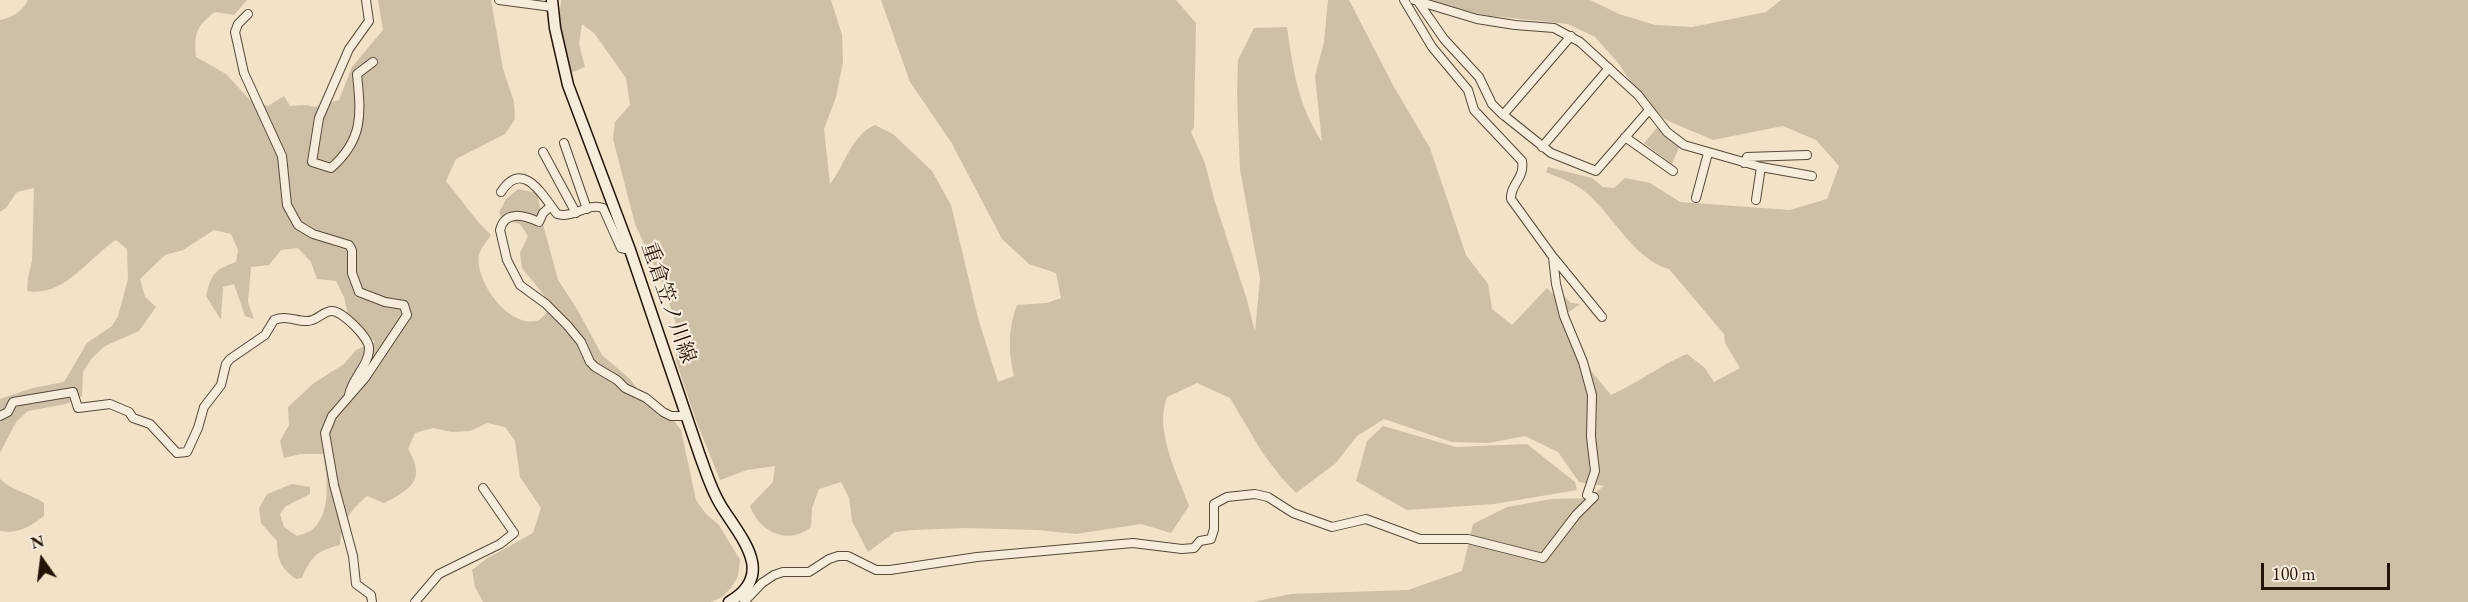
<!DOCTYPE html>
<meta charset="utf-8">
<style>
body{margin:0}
#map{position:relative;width:2468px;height:602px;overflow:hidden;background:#f1e2c8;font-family:"EB Garamond",serif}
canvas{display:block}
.north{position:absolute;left:12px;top:530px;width:60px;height:60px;-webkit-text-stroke:4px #f6ecdb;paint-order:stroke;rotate:346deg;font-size:16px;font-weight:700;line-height:24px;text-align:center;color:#231407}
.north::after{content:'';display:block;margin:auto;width:21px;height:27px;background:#231407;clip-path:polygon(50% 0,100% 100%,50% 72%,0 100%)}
.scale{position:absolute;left:2261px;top:563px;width:129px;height:27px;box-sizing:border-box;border:3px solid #231407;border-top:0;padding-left:8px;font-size:18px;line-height:21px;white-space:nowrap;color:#231407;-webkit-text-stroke:4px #f6ecdb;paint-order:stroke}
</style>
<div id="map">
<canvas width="2468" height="602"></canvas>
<div class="north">N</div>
<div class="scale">100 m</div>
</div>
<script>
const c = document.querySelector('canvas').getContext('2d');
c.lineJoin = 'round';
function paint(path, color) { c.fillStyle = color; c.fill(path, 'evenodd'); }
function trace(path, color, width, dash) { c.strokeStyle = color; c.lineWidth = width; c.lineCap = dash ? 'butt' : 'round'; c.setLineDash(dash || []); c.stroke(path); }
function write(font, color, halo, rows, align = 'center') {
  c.font = font + ' "EB Garamond","Noto Serif JP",serif'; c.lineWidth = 4.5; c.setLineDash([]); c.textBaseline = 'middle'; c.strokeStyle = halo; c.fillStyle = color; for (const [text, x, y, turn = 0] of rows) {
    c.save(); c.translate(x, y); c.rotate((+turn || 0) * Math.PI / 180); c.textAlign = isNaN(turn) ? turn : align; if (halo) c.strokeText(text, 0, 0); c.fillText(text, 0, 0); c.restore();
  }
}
paint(new Path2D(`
 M 28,0 L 247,0 L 234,15 L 215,12 C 196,26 194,34 196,57 L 226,74 L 250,100 L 268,106 L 284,96 L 290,106 L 307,105 L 314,107 L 339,100 L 352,67 L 383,30 L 378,0 L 491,0 L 503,69 L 514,102 L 515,119 L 505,134 L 456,159 L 446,181 L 479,223 L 491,235 C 487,241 480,249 479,255 C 474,280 510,331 539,320 C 542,318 546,313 549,311 L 543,294 L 522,268 L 520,253 L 528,236 L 520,224 L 504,220 L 499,213 L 506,199 L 518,189 L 537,193 L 544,228 L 558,280 L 577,309 L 602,355 L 630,379 L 653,410 L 670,416 L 681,430 L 696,500 L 706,514 L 719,525 L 740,560 L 738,576 L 731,588 L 722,597 L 711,602 L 483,602 L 475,587 L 472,570 L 486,559 L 533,533 L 541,508 L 520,477 L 515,441 L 505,427 L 487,423 L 470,431 L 452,432 L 433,428 L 415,433 L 408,449 C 426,479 412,489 384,503 L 367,496 C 349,512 342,521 340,545 C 317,551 311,556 302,578 L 296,579 C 281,568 277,560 277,541 L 261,523 L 259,508 L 267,494 L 292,484 L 310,487 L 310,494 L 286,506 L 280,514 L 284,527 L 297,536 C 302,534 311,532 314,528 C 332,510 327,476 323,454 L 301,454 L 284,458 L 280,441 L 289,425 L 288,407 L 314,383 L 344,364 L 356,350 L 375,342 L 348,315 L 344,297 L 336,281 L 317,279 L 311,262 L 298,248 L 281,250 L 269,265 L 251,267 L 248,302 L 254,319 L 245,316 L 234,284 L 223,287 L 221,320 L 206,296 C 212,273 214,270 236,262 L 238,250 L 231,234 L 214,230 L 183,250 L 165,255 L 140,279 L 145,297 L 156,307 L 139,331 L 105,346 L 92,358 L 83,372 L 82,396 L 66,404 L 28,411 L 16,422 L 0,453 L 0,399 L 33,388 L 64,382 L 87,343 L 112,326 L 118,316 L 128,279 L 127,249 L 116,240 C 87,259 65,297 27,291 L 28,278 L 32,261 L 34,188 L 17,192 L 6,208 L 0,212 L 0,20 C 11,18 23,11 28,0 Z
 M 561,0 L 831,0 L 842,35 L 843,62 L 836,97 L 824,129 L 830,184 C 844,167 852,134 875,125 L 893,134 L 932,171 L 951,205 L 978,318 L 998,382 L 1014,376 C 1008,351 1008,329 1017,305 L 1047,303 L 1061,298 L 1056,273 L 1029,264 L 1002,239 L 951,142 L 910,82 L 881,0 L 1176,0 L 1196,23 L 1194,127 L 1191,132 L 1205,163 L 1214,199 L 1247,300 L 1255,332 L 1260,278 L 1240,170 L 1237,96 L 1238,60 L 1254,28 L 1287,27 C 1293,70 1298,105 1322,142 L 1315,76 L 1324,42 L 1328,0 L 1349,0 L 1394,87 L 1430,148 L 1466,255 L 1488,284 L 1492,309 L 1512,325 L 1547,288 L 1553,294 L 1563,295 L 1571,303 L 1580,304 L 1566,314 L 1592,372 L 1611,395 C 1638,383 1660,365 1687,354 L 1705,368 L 1714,382 L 1740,368 L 1725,343 L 1724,334 L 1669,269 C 1631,259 1611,209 1580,188 C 1570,181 1557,177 1546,172 L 1548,167 L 1592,178 L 1603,187 L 1614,188 L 1625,178 L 1650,183 L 1680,202 L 1790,210 L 1827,199 L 1839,166 L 1816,140 L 1783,126 L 1713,140 L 1664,119 L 1632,84 L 1619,64 L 1595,37 L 1568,24 L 1483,15 L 1427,0 L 1590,0 L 1619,14 L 1655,25 L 1692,27 L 1766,12 L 1781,0 L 2468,0 L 2468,602 L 1253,602 L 1291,594 L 1408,590 L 1462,571 L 1473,524 L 1507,507 L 1552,499 L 1588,498 L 1604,486 L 1579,482 L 1558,452 L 1525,436 L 1489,443 L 1452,442 L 1384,419 L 1357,436 L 1336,463 L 1296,493 L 1280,476 L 1262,452 L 1230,398 L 1197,383 L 1167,397 C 1154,431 1177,473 1189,506 L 1171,533 L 1141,524 L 1076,534 L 1038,530 L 966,528 L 913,530 L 895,532 L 868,552 L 852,521 L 849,498 L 841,482 L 819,489 L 812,508 L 811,527 C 788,546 759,532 750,506 L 773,482 L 775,466 L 747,470 L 720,480 L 697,423 L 676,361 L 676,324 L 665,290 L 635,224 L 613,139 L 615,122 L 630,105 L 626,78 L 594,33 L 582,24 L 579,44 L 585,67 L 571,73 L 558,36 Z
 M 1657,128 L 1679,147 L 1672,164 L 1644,143 Z
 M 1383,426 L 1456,447 L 1527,444 L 1575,482 L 1577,490 L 1494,504 L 1407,510 L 1356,481 L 1367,441 Z
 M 0,479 C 12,491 29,493 44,503 L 44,516 C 30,527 18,534 0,531 Z`), '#cebfa7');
const minor = new Path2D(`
 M 366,0 L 369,21 L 349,49 L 319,118 L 312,162 L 331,168 C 364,139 361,114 357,74 L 373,62
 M 499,0 L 552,7
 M 1414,0 L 1477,19 L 1515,25 L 1554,28 L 1580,42 L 1638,95 L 1667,132 L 1684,145 L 1761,167 L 1812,176
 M 1419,3 L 1444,39 L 1479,77 L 1492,104 L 1501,113 L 1551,153 L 1596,171 L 1649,110
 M 248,14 L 238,24 L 235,32 L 244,73 L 282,156 L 287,205 L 298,225 L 313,234 L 349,245 L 352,250 L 352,273 L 359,292 L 385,302 L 404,305 L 407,315 L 365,378 L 332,416 L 325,433 L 334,485 L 353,556 L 356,584 L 371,595 L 372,602
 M 1503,115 L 1571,36
 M 1625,137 L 1673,171
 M 564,143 L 587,209
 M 1542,147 L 1609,68
 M 543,152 L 576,213
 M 1744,163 L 1747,157 L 1807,155
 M 501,192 C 523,158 543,196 557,214 C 573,219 588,202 603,208 L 621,248 L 630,250
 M 1696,198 L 1708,153
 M 1756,200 L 1761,167
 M 551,206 L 543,213 L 539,222 C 524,215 505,210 500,230 L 507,260 L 520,285 L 546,304 L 567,325 L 581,342 L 590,362 L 595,367 L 617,380 L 625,388 L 646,398 L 663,412 L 671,416 L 686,416
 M 1554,258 L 1602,317
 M 0,416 L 8,412 L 13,402 L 73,392 L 78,408 L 110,404 L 129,412 L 133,418 L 150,424 L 177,453 L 187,452 L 198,428 L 204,407 L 221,385 L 226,364 L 230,359 L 265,335 L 274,320 C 286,315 295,321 306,321 C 317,322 322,311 332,311 C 342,311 370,338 369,349 C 369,365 352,378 349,395
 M 415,602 L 439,574 L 500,544 L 514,533 L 483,488
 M 744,602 L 762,583 L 774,575 L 783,572 L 809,572 L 829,559 L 838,556 L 848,556 L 876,570 L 890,570 L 977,557 L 1133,543 L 1182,549 L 1194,548 L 1200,541 L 1211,539 L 1214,529 L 1214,504 L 1227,497 L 1255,494 L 1268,497 L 1293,513 L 1332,527 L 1366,519 L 1420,539 L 1468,539 L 1543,558 L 1576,515 L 1594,497 L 1587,495 L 1595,471 L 1591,437 L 1592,395 L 1583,362 L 1564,316 L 1556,284 L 1553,257 L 1511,199 C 1510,184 1525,179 1522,161 L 1474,110 L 1468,90 L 1432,47 L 1404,0`);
const secondary = new Path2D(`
 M 552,0 L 555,28 L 568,85 L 630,250 L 700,456 C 706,472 711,489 720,504 C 739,536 778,574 729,602`);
trace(minor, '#564837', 10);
trace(secondary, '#231407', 13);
trace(minor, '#f6ecdb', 8);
trace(secondary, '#f6ecdb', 10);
write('21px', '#231407', '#f6ecdb', [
 ["重倉笠ノ川線",668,303,71]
]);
</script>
